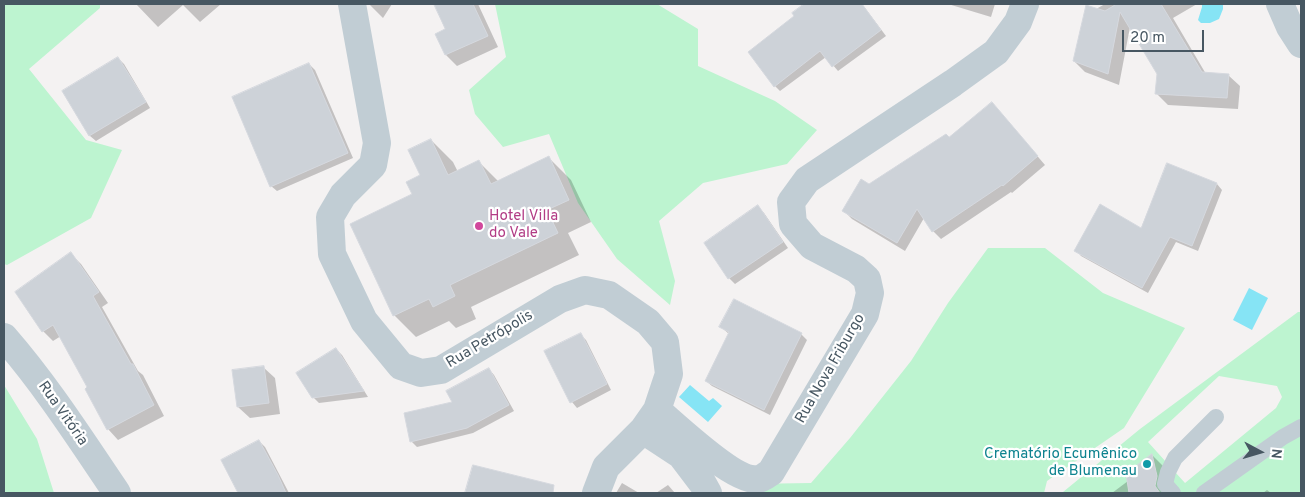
<!DOCTYPE html>
<meta charset="utf-8">
<style>
body{margin:0}
#map{position:relative;width:1305px;height:497px;overflow:hidden;background:#f4f2f2;font-family:Overpass,sans-serif}
canvas{display:block}
.frame{position:absolute;inset:0;border:5px solid #475762;pointer-events:none}
.north{position:absolute;left:1235px;top:427px;width:50px;height:50px;-webkit-text-stroke:4px #fff;paint-order:stroke;rotate:96deg;font-size:14px;font-weight:700;line-height:20px;text-align:center;color:#475762}
.north::after{content:'';display:block;margin:auto;width:18px;height:22px;background:#475762;clip-path:polygon(50% 0,100% 100%,50% 72%,0 100%)}
.scale{position:absolute;left:1122px;top:30px;width:82px;height:22px;box-sizing:border-box;border:2px solid #475762;border-top:0;padding-left:6px;font-size:15px;line-height:18px;white-space:nowrap;color:#475762;-webkit-text-stroke:4px #fff;paint-order:stroke}
</style>
<div id="map">
<canvas width="1305" height="497"></canvas>
<div class="frame"></div>
<div class="north">N</div>
<div class="scale">20 m</div>
</div>
<script>
const c = document.querySelector('canvas').getContext('2d');
c.lineJoin = 'round';
function paint(path, color) { c.fillStyle = color; c.fill(path, 'evenodd'); }
function trace(path, color, width, dash) { c.strokeStyle = color; c.lineWidth = width; c.lineCap = dash ? 'butt' : 'round'; c.setLineDash(dash || []); c.stroke(path); }
function write(font, color, halo, rows, align = 'center') {
  c.font = font + ' Overpass,sans-serif'; c.lineWidth = 4.5; c.setLineDash([]); c.textBaseline = 'middle'; c.strokeStyle = halo; c.fillStyle = color; for (const [text, x, y, turn = 0] of rows) {
    c.save(); c.translate(x, y); c.rotate((+turn || 0) * Math.PI / 180); c.textAlign = isNaN(turn) ? turn : align; if (halo) c.strokeText(text, 0, 0); c.fillText(text, 0, 0); c.restore();
  }
}
paint(new Path2D(`
 M 4,4 L 100,4 L 100,8 L 29,69 L 86,140 L 122,150 L 91,218 L 7,265 L 4,264 Z
 M 495,4 L 657,4 L 698,29 L 698,66 L 775,101 L 817,130 L 787,164 L 703,183 L 659,221 L 675,281 L 670,305 L 617,259 L 578,203 L 549,134 L 503,147 L 475,114 L 469,90 L 506,57 Z
 M 988,248 L 1045,248 L 1103,293 L 1185,328 L 1124,428 L 1047,481 L 1044,493 L 749,493 L 748,484 L 811,483 L 850,438 L 911,361 L 948,303 Z
 M 1298,312 L 1301,312 L 1301,493 L 1064,493 L 1063,492 L 1140,429 ZM 1219,376 L 1277,386 L 1282,397 L 1276,408 L 1185,483 L 1148,442 Z
 M 4,385 L 37,439 L 54,493 L 4,493 Z`), '#bdf4d0');
paint(new Path2D(`
 M 1202,4 L 1223,4 L 1223,9 L 1219,19 L 1210,23 L 1201,23 L 1198,20 L 1202,7 Z
 M 1249,288 L 1268,298 L 1252,330 L 1233,320 Z
 M 690,385 L 709,401 L 713,398 L 722,406 L 708,422 L 679,397 Z`), '#86e4f5');
paint(new Path2D(`
 M 136,4 L 221,4 L 200,22 L 183,5 L 158,27 Z
 M 369,4 L 392,4 L 383,18 Z
 M 435,4 L 478,4 L 498,47 L 457,66 L 446,55 L 437,35 L 447,29 Z
 M 806,4 L 862,4 L 886,36 L 838,71 L 826,57 L 780,91 L 775,86 L 796,16 L 794,13 Z
 M 948,4 L 995,4 L 991,17 Z
 M 1105,4 L 1197,4 L 1173,18 L 1206,74 L 1228,75 L 1240,86 L 1238,109 L 1168,105 L 1157,94 L 1158,73 L 1130,27 L 1119,85 L 1085,72 L 1074,61 L 1096,9 Z
 M 118,58 L 124,64 L 150,108 L 96,141 L 90,136 L 63,91 Z
 M 309,64 L 315,70 L 353,158 L 277,191 L 271,186 Z
 M 992,103 L 1045,165 L 1012,193 L 1011,192 L 941,239 L 933,231 L 924,218 L 905,251 L 852,219 L 844,211 L 869,186 L 950,139 Z
 M 431,140 L 453,162 L 458,172 L 479,162 L 499,182 L 549,158 L 571,180 L 591,222 L 568,233 L 579,255 L 471,307 L 476,319 L 456,328 L 449,321 L 416,337 L 394,315 L 413,195 L 421,175 Z
 M 1168,165 L 1217,184 L 1222,190 L 1198,251 L 1176,242 L 1148,293 L 1081,256 L 1076,250 L 1142,230 Z
 M 758,207 L 764,213 L 788,248 L 735,284 L 729,278 L 705,243 Z
 M 71,254 L 81,264 L 108,303 L 102,307 L 138,371 L 143,375 L 164,416 L 118,440 L 108,429 L 87,389 L 89,388 L 61,336 L 53,341 L 43,331 L 16,293 Z
 M 721,327 L 801,334 L 807,340 L 770,415 L 712,386 L 706,381 L 729,334 Z
 M 580,334 L 586,340 L 611,390 L 577,408 L 572,402 L 546,352 Z
 M 336,349 L 342,355 L 368,397 L 319,403 L 313,397 Z
 M 263,367 L 275,378 L 280,414 L 250,418 L 238,407 Z
 M 489,369 L 494,375 L 514,411 L 473,433 L 417,447 L 411,441 Z
 M 259,441 L 265,447 L 289,493 L 239,493 L 222,461 Z
 M 1152,455 L 1171,474 L 1175,493 L 1112,493 L 1128,481 Z
 M 474,466 L 550,490 L 549,493 L 467,493 Z
 M 622,483 L 639,493 L 616,493 Z
 M 668,485 L 675,493 L 656,493 Z
 M 1267,490 L 1271,493 L 1263,493 Z`), '#0003');
const building = new Path2D(`
 M 434,4 L 473,4 L 488,36 L 445,55 L 435,34 L 445,29 Z
 M 804,4 L 862,4 L 881,30 L 832,67 L 820,51 L 774,87 L 748,52 L 794,16 L 792,13 Z
 M 1114,4 L 1161,4 L 1202,72 L 1229,74 L 1227,98 L 1155,94 L 1157,74 L 1120,12 L 1108,74 L 1073,61 L 1086,5 L 1105,11 L 1115,5 Z
 M 118,57 L 146,102 L 89,136 L 62,91 Z
 M 309,63 L 348,153 L 270,187 L 232,97 Z
 M 992,102 L 1038,156 L 1003,186 L 1002,185 L 932,232 L 917,209 L 897,243 L 842,211 L 861,179 L 869,184 L 946,134 L 949,137 Z
 M 431,139 L 448,175 L 479,160 L 491,184 L 549,156 L 569,200 L 547,210 L 558,233 L 450,285 L 455,296 L 433,307 L 429,299 L 393,316 L 350,224 L 412,194 L 406,182 L 420,175 L 408,150 Z
 M 1167,163 L 1217,183 L 1192,246 L 1170,237 L 1142,288 L 1074,251 L 1100,204 L 1141,228 Z
 M 758,205 L 783,242 L 728,279 L 704,243 Z
 M 71,252 L 99,292 L 93,296 L 131,364 L 133,364 L 154,405 L 107,430 L 85,389 L 87,387 L 53,325 L 42,332 L 15,292 Z
 M 734,299 L 802,333 L 764,410 L 705,381 L 729,332 L 719,327 Z
 M 581,333 L 607,384 L 570,403 L 544,351 Z
 M 336,348 L 364,391 L 312,398 L 296,373 Z
 M 264,366 L 269,403 L 237,407 L 232,370 Z
 M 489,368 L 509,405 L 467,428 L 410,442 L 404,413 L 452,402 L 446,391 Z
 M 259,440 L 278,475 L 286,493 L 238,493 L 221,460 Z
 M 1152,454 L 1157,476 L 1155,486 L 1160,493 L 1129,493 L 1126,474 Z
 M 473,465 L 554,485 L 553,493 L 465,493 Z`);
paint(building, '#cdd2d8');
trace(building, '#d5d8de', 1);
trace(new Path2D(`
 M 1173,493 L 1165,484 L 1168,472 L 1175,458 L 1216,417
 M 1204,493 L 1283,437 L 1301,427`), '#c1cdd4', 16);
trace(new Path2D(`
 M 352,4 L 377,143 L 373,165 L 343,195 L 330,217 L 332,254 L 364,321 L 401,366 L 421,373 L 441,370 L 560,299 L 585,290 L 609,295 L 648,322 L 665,342 L 669,374 L 657,410 L 643,430 L 606,467 L 596,493
 M 1280,4 L 1290,27 L 1301,44
 M 4,337 C 46,385 81,440 117,493
 M 657,410 C 675,425 735,483 758,479 C 762,479 768,474 771,472 L 865,314 L 870,293 L 867,279 L 856,269 L 812,246 L 793,224 L 791,202 L 807,180 L 953,83 L 996,52 L 1018,22 L 1025,4
 M 643,430 L 681,455 L 703,484 L 708,493`), '#c1cdd4', 28);
for (const [x, y, r, color] of [
 [479,226,5,"#d1479c"],
 [1147,464,5,"#0f9aa8"]
]) { const dot = new Path2D(); dot.arc(x, y, r, 0, 2 * Math.PI); c.fillStyle = color; c.fill(dot); trace(dot, '#fff', 2); }
write('15px', '#b23c85', '#fff', [
 ["Hotel Villa",489,217],
 ["do Vale",489,234]
], 'left');
write('15px', '#475762', '#fff', [
 ["Rua Petrópolis",490,340,-31],
 ["Rua Nova Friburgo",831,369,-60],
 ["Rua Vitória",62,414,55]
]);
write('15px', '#0d838f', '#fff', [
 ["Crematório Ecumênico",1137,455],
 ["de Blumenau",1137,472]
], 'right');
</script>
